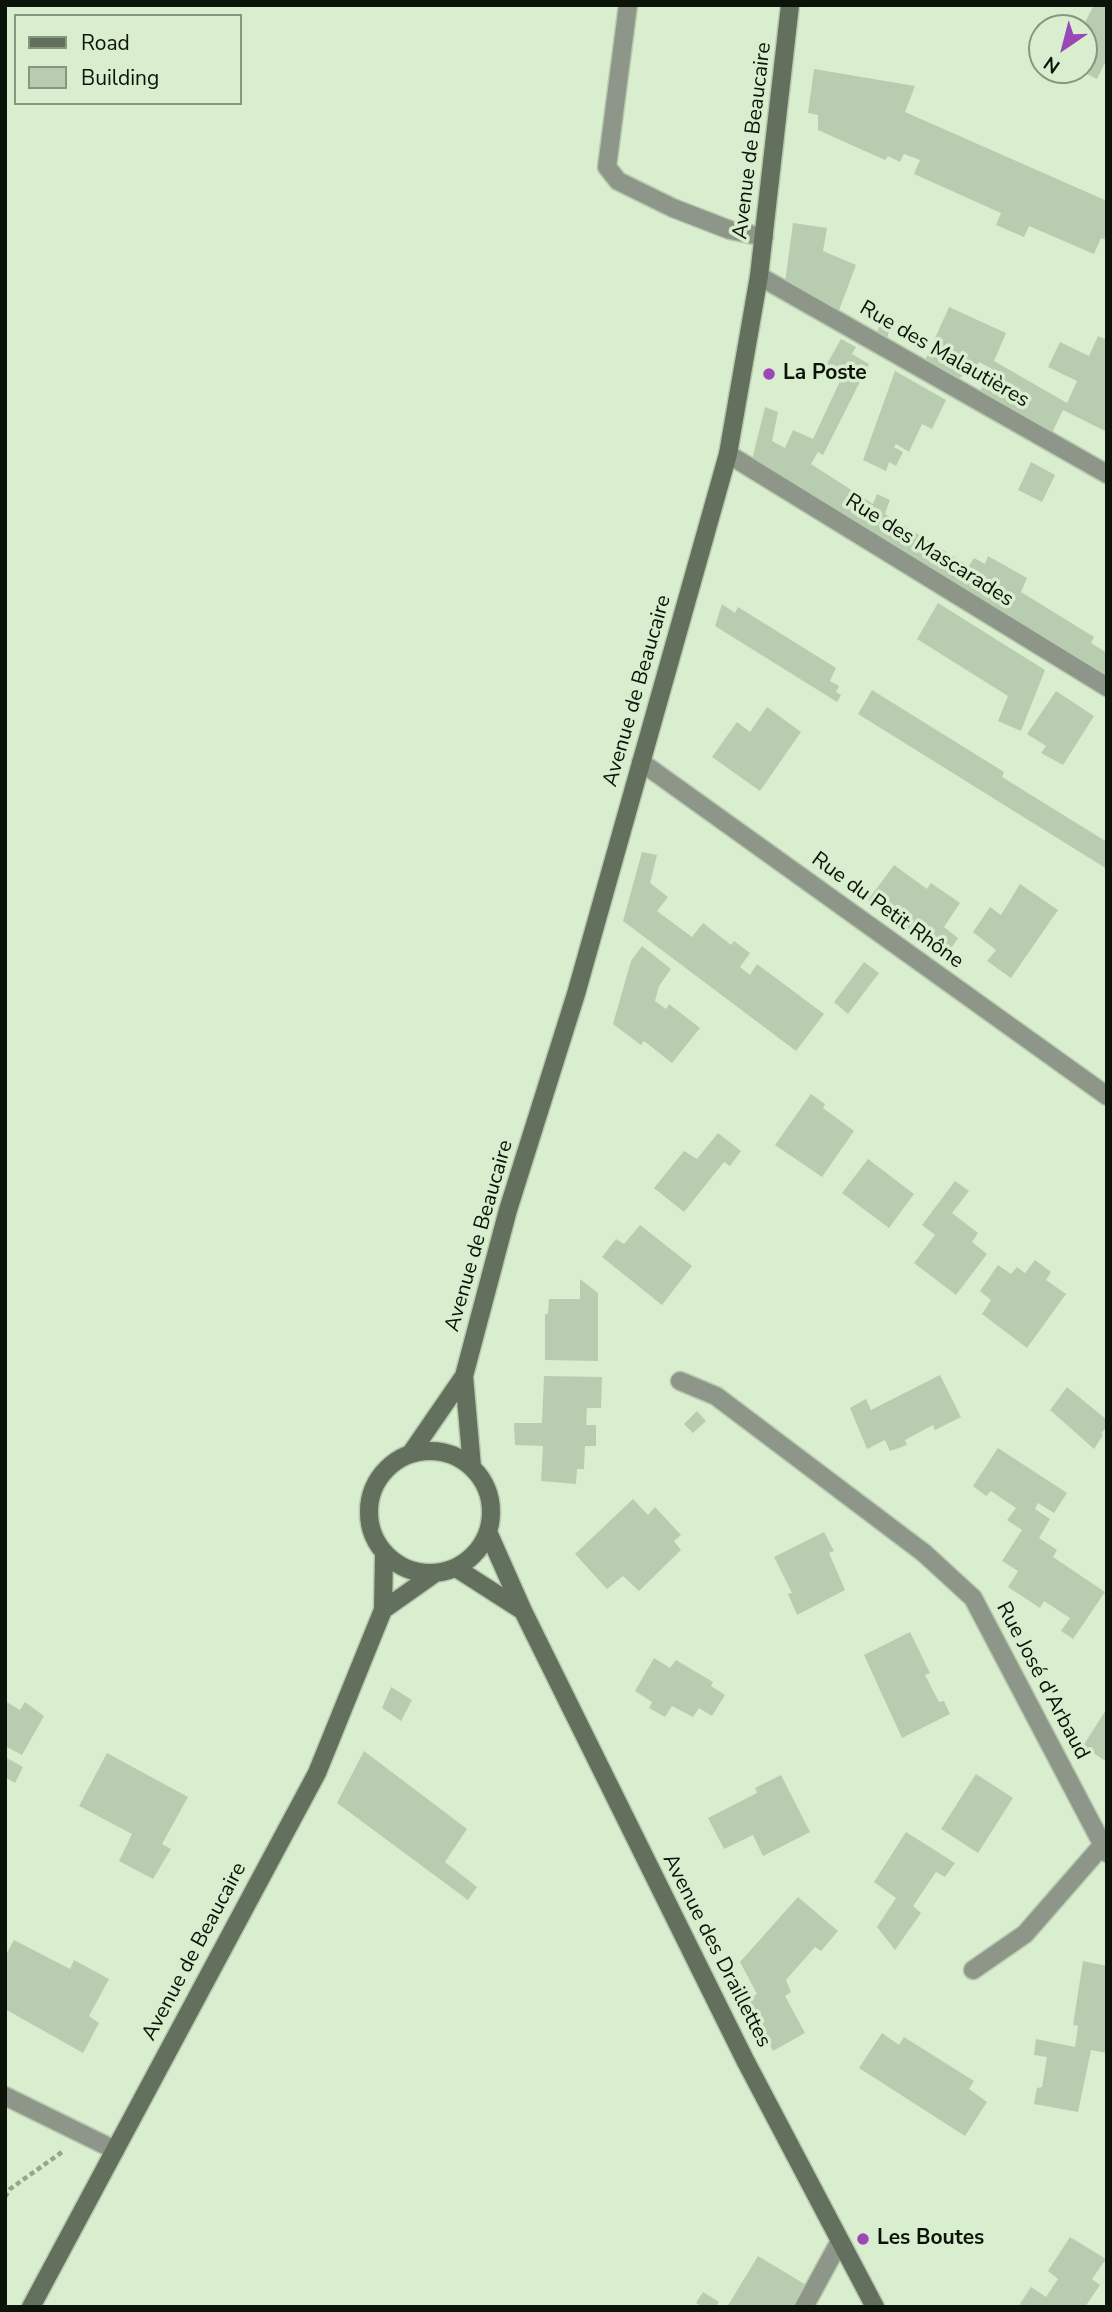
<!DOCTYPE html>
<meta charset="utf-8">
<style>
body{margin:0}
#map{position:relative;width:1112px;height:2312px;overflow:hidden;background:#d8eece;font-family:"Nunito Sans",sans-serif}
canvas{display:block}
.frame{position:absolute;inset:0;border:7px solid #0c1309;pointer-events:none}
.legend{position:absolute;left:14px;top:14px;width:228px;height:91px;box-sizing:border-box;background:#d8eece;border:2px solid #86967f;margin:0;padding:9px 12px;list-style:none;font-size:21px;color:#0c1309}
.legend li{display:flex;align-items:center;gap:14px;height:35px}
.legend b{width:35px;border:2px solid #86967f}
.north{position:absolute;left:1028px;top:14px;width:70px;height:70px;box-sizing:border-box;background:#d8eece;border:2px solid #86967f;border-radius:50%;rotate:215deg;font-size:19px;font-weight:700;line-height:28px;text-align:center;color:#0c1309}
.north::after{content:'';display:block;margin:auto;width:24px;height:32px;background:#9a48b7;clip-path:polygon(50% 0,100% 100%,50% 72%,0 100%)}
</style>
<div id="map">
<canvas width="1112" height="2312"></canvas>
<div class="frame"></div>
<ul class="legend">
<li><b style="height:9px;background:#63705e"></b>Road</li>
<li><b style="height:19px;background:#b8cdaf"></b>Building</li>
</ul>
<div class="north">N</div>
</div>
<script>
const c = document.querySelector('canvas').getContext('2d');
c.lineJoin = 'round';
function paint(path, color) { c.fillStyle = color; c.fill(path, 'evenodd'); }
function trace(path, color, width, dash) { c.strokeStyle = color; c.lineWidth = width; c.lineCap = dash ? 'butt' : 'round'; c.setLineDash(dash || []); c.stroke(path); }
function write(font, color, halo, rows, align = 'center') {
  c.font = font + ' "Nunito Sans",sans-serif'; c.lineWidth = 7; c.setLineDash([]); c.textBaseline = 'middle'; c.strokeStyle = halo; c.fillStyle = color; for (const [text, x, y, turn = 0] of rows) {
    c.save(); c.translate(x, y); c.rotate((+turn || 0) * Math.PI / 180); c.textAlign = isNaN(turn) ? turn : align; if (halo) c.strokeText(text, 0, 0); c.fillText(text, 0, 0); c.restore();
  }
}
paint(new Path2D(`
 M 1094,5 L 1107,5 L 1107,59 L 1097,79 L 1079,70 L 1084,70 L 1082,28 Z
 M 814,69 L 915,86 L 905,112 L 1107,201 L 1107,240 L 1101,238 L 1094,254 L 1029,226 L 1024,237 L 996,225 L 1001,213 L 914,174 L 920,160 L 904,154 L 900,162 L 888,156 L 885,160 L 818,130 L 818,115 L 808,113 Z
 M 793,223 L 827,228 L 823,251 L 856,265 L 838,313 L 785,283 Z
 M 949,307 L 1006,333 L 994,361 L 1067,403 L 1077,381 L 1048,367 L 1060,342 L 1089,356 L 1098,336 L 1107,340 L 1107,432 L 1063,410 L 1051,435 L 979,394 L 990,368 L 979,362 L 976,367 L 955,381 L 924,363 Z
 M 879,326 L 890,327 L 887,339 L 876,337 Z
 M 841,339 L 856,347 L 852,354 L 869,364 L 823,455 L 818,452 L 811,464 L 873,504 L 877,494 L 890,500 L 885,514 L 969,566 L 974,558 L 985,564 L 988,556 L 1027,578 L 1021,592 L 1094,637 L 1091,643 L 1107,653 L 1107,680 L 751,464 L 765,407 L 778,412 L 772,441 L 785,448 L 793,430 L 813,439 L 841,379 L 824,369 Z
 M 895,371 L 946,400 L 932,429 L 922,424 L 909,452 L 896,444 L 894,447 L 903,452 L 896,466 L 889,462 L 886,471 L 863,460 Z
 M 1031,462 L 1055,475 L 1042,502 L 1018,490 Z
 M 938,603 L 1045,670 L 1021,731 L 998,721 L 1008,696 L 917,639 Z
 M 722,604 L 735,613 L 738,607 L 836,668 L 830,681 L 839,686 L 836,692 L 841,695 L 837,702 L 715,626 Z
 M 872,690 L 1004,772 L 1002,777 L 1107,842 L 1107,869 L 858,714 Z
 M 1056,691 L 1094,716 L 1063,765 L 1041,753 L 1046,746 L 1027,734 Z
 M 767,707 L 801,732 L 760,791 L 712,757 L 737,722 L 750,732 Z
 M 642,852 L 657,855 L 650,883 L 668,897 L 657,911 L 692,937 L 703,923 L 731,945 L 734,941 L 750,953 L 740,967 L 750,975 L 757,964 L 824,1014 L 796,1051 L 623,921 Z
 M 894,865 L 927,889 L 931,883 L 960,903 L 944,927 L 958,938 L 946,956 L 868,900 Z
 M 1020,884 L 1058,910 L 1011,978 L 987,961 L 996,950 L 973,932 L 990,907 L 1001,915 Z
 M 642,946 L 671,969 L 659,986 L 655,1001 L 666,1009 L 669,1004 L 700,1028 L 672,1063 L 644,1041 L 641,1045 L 613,1024 L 631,961 Z
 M 864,962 L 879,973 L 848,1014 L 834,1002 Z
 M 811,1094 L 825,1104 L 823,1108 L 854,1131 L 822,1177 L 775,1145 Z
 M 718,1133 L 741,1151 L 730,1166 L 724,1162 L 684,1212 L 654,1188 L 684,1151 L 697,1159 Z
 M 868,1159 L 914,1194 L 889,1228 L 842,1193 Z
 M 955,1181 L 969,1191 L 952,1213 L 978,1233 L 972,1242 L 987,1254 L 956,1295 L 914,1263 L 935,1235 L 922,1225 Z
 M 640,1225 L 692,1266 L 662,1305 L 602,1257 L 616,1239 L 624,1244 Z
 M 1035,1260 L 1051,1272 L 1046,1280 L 1066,1294 L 1027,1348 L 982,1314 L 991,1300 L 980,1291 L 998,1265 L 1011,1274 L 1017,1267 L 1025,1273 Z
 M 580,1279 L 598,1293 L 598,1361 L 545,1360 L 545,1314 L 548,1314 L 549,1299 L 580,1299 Z
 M 940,1375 L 961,1417 L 935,1430 L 933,1425 L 905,1440 L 907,1445 L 890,1451 L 885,1440 L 867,1449 L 850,1408 L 866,1399 L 871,1410 Z
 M 544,1376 L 602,1377 L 601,1408 L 587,1408 L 586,1425 L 596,1425 L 596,1446 L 585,1446 L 584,1469 L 577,1469 L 576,1484 L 541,1481 L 543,1446 L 515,1445 L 514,1423 L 542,1423 Z
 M 1067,1387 L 1107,1420 L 1107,1426 L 1101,1434 L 1103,1435 L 1094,1449 L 1050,1410 Z
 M 697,1411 L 706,1421 L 693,1433 L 684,1424 Z
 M 998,1448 L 1067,1493 L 1054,1513 L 1038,1503 L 1035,1509 L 1050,1519 L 1039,1538 L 1057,1550 L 1053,1557 L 1105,1592 L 1073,1639 L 1061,1631 L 1070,1618 L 1044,1601 L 1040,1608 L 1008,1587 L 1018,1571 L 1002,1561 L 1022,1530 L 1007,1520 L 1016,1508 L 991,1491 L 986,1496 L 973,1486 Z
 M 633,1499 L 648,1515 L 655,1507 L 681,1535 L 674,1541 L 681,1550 L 639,1591 L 623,1576 L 607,1589 L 575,1554 Z
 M 824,1532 L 834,1551 L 829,1553 L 845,1590 L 797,1615 L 788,1594 L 792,1593 L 774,1557 Z
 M 910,1632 L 930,1673 L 925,1675 L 939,1702 L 944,1701 L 950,1714 L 902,1738 L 864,1655 Z
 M 654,1658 L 670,1668 L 676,1660 L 713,1682 L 711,1686 L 725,1695 L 712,1716 L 699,1708 L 693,1717 L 672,1706 L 665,1717 L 649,1708 L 652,1702 L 635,1691 Z
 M 391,1687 L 412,1700 L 401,1721 L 382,1708 Z
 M 5,1701 L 20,1710 L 25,1702 L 44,1716 L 22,1755 L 5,1746 Z
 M 1107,1708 L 1107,1762 L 1083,1746 Z
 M 364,1751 L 467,1829 L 445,1862 L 477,1887 L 468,1900 L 337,1803 Z
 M 107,1753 L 188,1797 L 162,1844 L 171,1849 L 153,1879 L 119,1861 L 132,1834 L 79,1806 Z
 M 5,1757 L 23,1767 L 15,1783 L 5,1777 Z
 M 976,1774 L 1013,1798 L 978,1853 L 941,1829 Z
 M 781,1775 L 810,1832 L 763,1856 L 753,1835 L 724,1849 L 708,1818 L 757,1793 L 755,1788 Z
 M 906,1832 L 955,1863 L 945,1877 L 936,1872 L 913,1906 L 921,1913 L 895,1950 L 877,1927 L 896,1898 L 874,1882 Z
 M 798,1897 L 838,1931 L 821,1951 L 815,1947 L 786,1980 L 791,1992 L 785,1996 L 805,2033 L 773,2051 L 747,2000 L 757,1994 L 740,1962 Z
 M 14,1940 L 70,1969 L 74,1960 L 109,1979 L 89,2016 L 99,2023 L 83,2053 L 5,2009 L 5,1956 Z
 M 1083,1961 L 1107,1966 L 1107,2053 L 1091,2050 L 1078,2112 L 1034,2104 L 1037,2088 L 1042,2087 L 1047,2057 L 1034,2055 L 1036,2039 L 1075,2047 L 1078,2026 L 1073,2025 Z
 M 882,2033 L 899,2045 L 904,2037 L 974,2081 L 969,2089 L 987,2102 L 965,2136 L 859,2068 Z
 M 1070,2237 L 1106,2259 L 1092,2279 L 1100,2285 L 1085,2307 L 1018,2307 L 1031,2287 L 1046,2297 L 1058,2279 L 1048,2271 Z
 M 758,2256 L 806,2285 L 793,2307 L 727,2307 Z
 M 703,2292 L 719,2302 L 716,2307 L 703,2307 L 696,2303 Z`), '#b8cdaf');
const lane = new Path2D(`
 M 680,1381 L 716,1396 L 924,1553
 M 804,2307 L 840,2241`);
const street = new Path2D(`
 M 628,5 L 607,167 L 618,181 L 673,208 L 730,230 L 764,237
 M 759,276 L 1107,474
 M 728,454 L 1107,687
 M 641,762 L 1107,1096
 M 924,1553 L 973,1598 L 1107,1853
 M 973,1970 L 1025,1934 L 1107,1840
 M 5,2096 L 115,2150`);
const secondary = new Path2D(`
 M369 1512a61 61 0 1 1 122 0a61 61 0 1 1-122 0Z
 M 411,1453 L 464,1376
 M 472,1467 L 464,1376 L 508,1210 L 576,994 L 728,454 L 759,276 L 790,5
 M 488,1532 L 523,1611 L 745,2060 L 875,2307
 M 456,1568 L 523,1611
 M 383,1610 L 434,1574
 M 31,2307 L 317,1773 L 383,1610 L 384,1554`);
trace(lane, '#b7cbae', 21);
trace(street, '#b7cbae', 21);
trace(secondary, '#b7cbae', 21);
trace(new Path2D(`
 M 5,2197 L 10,2189 L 62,2152`), '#95a68d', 4.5, [5, 3.5]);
trace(lane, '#8d9689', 18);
trace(street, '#8d9689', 18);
trace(secondary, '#63705e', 18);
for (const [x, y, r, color] of [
 [769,374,7,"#9a48b7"],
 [863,2239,7,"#9a48b7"]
]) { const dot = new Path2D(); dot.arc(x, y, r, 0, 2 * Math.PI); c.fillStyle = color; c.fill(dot); trace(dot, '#d8eece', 2.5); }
write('21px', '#0c1309', '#d8eece', [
 ["Avenue de Beaucaire",753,141,-83],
 ["Rue des Malautières",944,355,30],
 ["Rue des Mascarades",929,551,32],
 ["Avenue de Beaucaire",638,691,-74],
 ["Rue du Petit Rhône",887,911,36],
 ["Avenue de Beaucaire",480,1236,-74],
 ["Rue José d'Arbaud",1042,1681,62],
 ["Avenue des Draillettes",716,1951,63],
 ["Avenue de Beaucaire",195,1952,-62]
]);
write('bold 21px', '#0c1309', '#d8eece', [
 ["La Poste",783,374],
 ["Les Boutes",877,2239]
], 'left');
</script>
